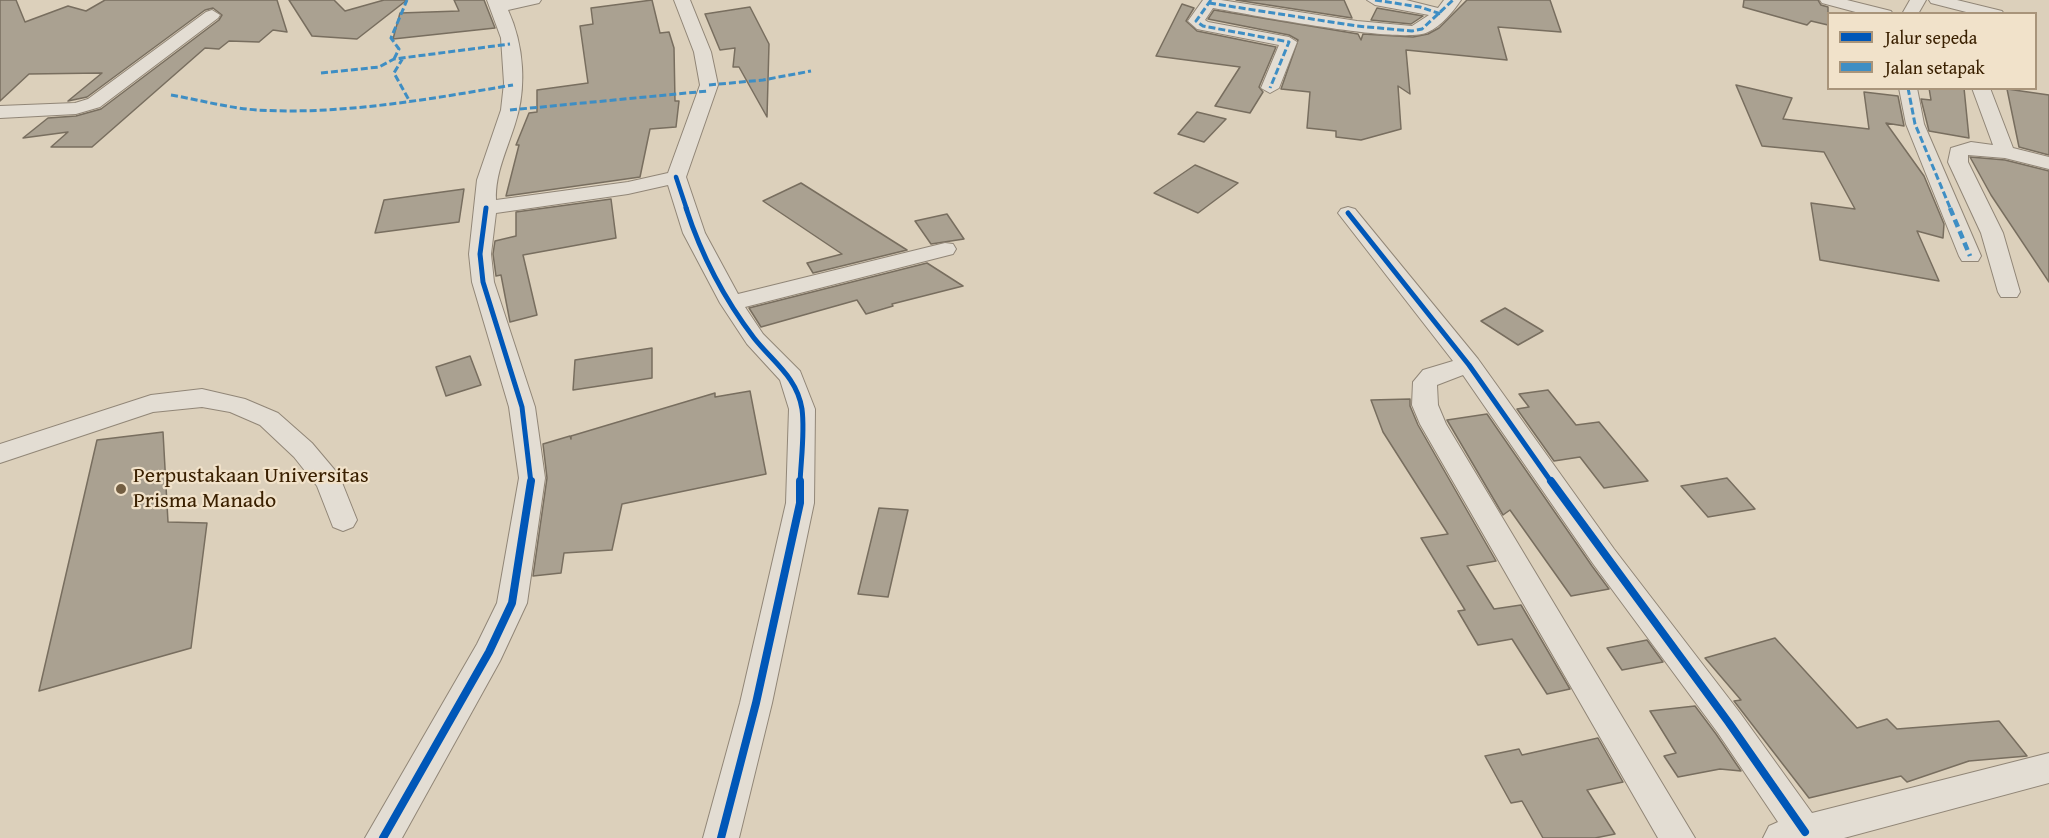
<!DOCTYPE html>
<style>
body{margin:0}
#map{position:relative;width:2049px;height:838px;overflow:hidden;background:#dcd0bb;font-family:"Gentium Book Plus",serif}
canvas{display:block}
.legend{position:absolute;left:1827px;top:12px;width:210px;height:78px;box-sizing:border-box;background:#f1e2ca;border:2px solid #a8947a;margin:0;padding:8px 10px;list-style:none;font-size:18px;color:#3a2001}
.legend li{display:flex;align-items:center;gap:12px;height:30px}
.legend b{width:30px;border:2px solid #a8947a}
</style>
<div id="map">
<canvas width="2049" height="838"></canvas>
<ul class="legend">
<li><b style="height:8px;background:#0057b8"></b>Jalur sepeda</li>
<li><b style="height:8px;background:#3e8ec4"></b>Jalan setapak</li>
</ul>
</div>
<script>
const c = document.querySelector('canvas').getContext('2d');
c.lineJoin = 'round';
function paint(path, color) { c.fillStyle = color; c.fill(path, 'evenodd'); }
function trace(path, color, width, dash) { c.strokeStyle = color; c.lineWidth = width; c.lineCap = dash ? 'butt' : 'round'; c.setLineDash(dash || []); c.stroke(path); }
function write(font, color, halo, rows, align = 'center') {
  c.font = font + ' "Gentium Book Plus",serif'; c.lineWidth = 4.5; c.setLineDash([]); c.textBaseline = 'middle'; c.strokeStyle = halo; c.fillStyle = color; for (const [text, x, y, turn = 0] of rows) {
    c.save(); c.translate(x, y); c.rotate((+turn || 0) * Math.PI / 180); c.textAlign = isNaN(turn) ? turn : align; if (halo) c.strokeText(text, 0, 0); c.fillText(text, 0, 0); c.restore();
  }
}
const building = new Path2D(`
 M 0,0 L 16,0 L 25,22 L 68,6 L 86,11 L 105,0 L 277,0 L 287,32 L 273,30 L 259,42 L 229,41 L 219,49 L 205,48 L 92,147 L 51,147 L 68,132 L 23,138 L 48,118 L 76,116 L 101,109 L 219,20 L 222,15 L 213,8 L 205,10 L 87,97 L 68,101 L 102,73 L 29,74 L 0,101 Z
 M 289,0 L 334,0 L 345,11 L 384,0 L 407,0 L 357,39 L 312,36 Z
 M 454,0 L 484,0 L 495,28 L 393,39 L 400,13 L 459,11 Z
 M 652,0 L 660,33 L 669,32 L 674,48 L 675,101 L 679,101 L 676,127 L 650,129 L 640,177 L 506,196 L 519,145 L 516,145 L 529,113 L 537,112 L 537,90 L 588,83 L 580,26 L 593,24 L 591,8 Z
 M 1236,0 L 1344,0 L 1352,18 Z
 M 1467,0 L 1550,0 L 1561,32 L 1498,27 L 1507,60 L 1406,50 L 1410,94 L 1398,86 L 1401,129 L 1361,140 L 1336,137 L 1336,131 L 1307,128 L 1310,92 L 1281,89 L 1298,40 L 1289,35 L 1208,19 L 1214,10 L 1358,34 L 1361,40 L 1363,34 L 1413,37 L 1428,34 L 1439,28 Z
 M 1744,0 L 1818,0 L 1821,5 L 1828,7 L 1828,25 L 1811,21 L 1807,25 L 1743,7 Z
 M 1182,4 L 1194,8 L 1186,21 L 1197,31 L 1276,47 L 1259,87 L 1263,92 L 1250,113 L 1215,106 L 1240,67 L 1156,56 Z
 M 750,7 L 769,44 L 767,117 L 739,67 L 733,67 L 735,48 L 720,50 L 705,14 Z
 M 1377,8 L 1423,16 L 1411,24 L 1371,20 Z
 M 1736,85 L 1792,98 L 1783,119 L 1869,129 L 1864,92 L 1898,96 L 1904,126 L 1886,123 L 1924,176 L 1944,224 L 1943,238 L 1917,231 L 1939,281 L 1820,260 L 1811,203 L 1855,209 L 1824,152 L 1762,146 Z
 M 1929,88 L 1964,88 L 1969,138 L 1929,131 L 1921,99 L 1931,100 Z
 M 2007,89 L 2049,95 L 2049,155 L 2019,147 Z
 M 1197,112 L 1226,119 L 1204,142 L 1178,134 Z
 M 1970,157 L 2005,160 L 2049,171 L 2049,282 L 1991,195 Z
 M 1195,165 L 1238,183 L 1198,213 L 1154,193 Z
 M 801,183 L 907,250 L 813,273 L 807,263 L 842,254 L 763,201 Z
 M 464,189 L 459,222 L 375,233 L 384,200 Z
 M 611,199 L 616,238 L 523,255 L 537,315 L 510,322 L 501,275 L 496,276 L 493,254 L 495,241 L 516,236 L 516,212 Z
 M 947,214 L 964,239 L 931,244 L 915,221 Z
 M 927,263 L 963,286 L 892,304 L 893,306 L 866,314 L 857,300 L 761,327 L 749,308 Z
 M 1505,308 L 1543,331 L 1518,345 L 1481,321 Z
 M 652,348 L 652,378 L 573,390 L 575,360 Z
 M 470,356 L 481,385 L 446,396 L 436,367 Z
 M 1548,390 L 1576,425 L 1599,422 L 1648,481 L 1604,488 L 1580,457 L 1554,461 L 1517,409 L 1529,407 L 1519,394 Z
 M 750,391 L 766,474 L 622,504 L 612,550 L 564,553 L 561,573 L 533,576 L 547,478 L 543,444 L 570,436 L 571,439 L 571,436 L 715,393 L 715,397 Z
 M 1410,399 L 1410,406 L 1418,425 L 1496,561 L 1467,566 L 1494,609 L 1521,605 L 1570,689 L 1547,694 L 1512,639 L 1478,645 L 1458,611 L 1465,610 L 1421,538 L 1448,534 L 1383,432 L 1371,400 Z
 M 1487,414 L 1592,566 L 1609,589 L 1571,596 L 1510,510 L 1503,515 L 1447,420 Z
 M 163,432 L 168,522 L 207,523 L 191,648 L 39,691 L 97,440 Z
 M 1727,478 L 1755,509 L 1708,517 L 1681,486 Z
 M 879,508 L 908,510 L 888,597 L 858,594 Z
 M 1775,638 L 1857,728 L 1887,719 L 1897,729 L 1999,721 L 2027,756 L 1969,761 L 1907,782 L 1901,776 L 1809,798 L 1734,701 L 1741,700 L 1705,658 Z
 M 1647,640 L 1663,662 L 1622,670 L 1607,648 Z
 M 1695,706 L 1716,734 L 1741,771 L 1720,769 L 1678,777 L 1664,756 L 1676,753 L 1650,711 Z
 M 1598,738 L 1623,782 L 1587,790 L 1615,834 L 1595,838 L 1543,838 L 1522,801 L 1511,803 L 1485,756 L 1519,749 L 1522,755 Z`);
paint(building, '#aaa191');
trace(building, '#786e5f', 1.5);
const minor = new Path2D(`
 M 487,0 L 541,0 L 539,3 L 508,10 C 524,45 527,88 515,124 C 507,150 495,173 496,200 L 628,182 L 668,173 L 700,85 L 694,52 L 674,0 L 690,0 L 711,52 L 718,85 L 686,177 L 705,233 L 738,294 L 945,243 L 953,244 L 956,249 L 953,254 L 745,307 L 763,334 L 800,371 L 815,409 L 814,503 L 772,703 L 739,838 L 703,838 L 740,703 L 786,503 L 789,409 L 780,380 L 747,344 L 720,303 L 683,233 L 668,185 L 628,194 L 496,213 L 491,254 L 494,282 L 535,407 L 545,478 L 527,603 L 500,661 L 402,838 L 365,838 L 477,644 L 497,603 L 519,478 L 509,407 L 472,282 L 469,254 L 477,180 L 501,110 L 504,83 L 501,38 Z
 M 1203,0 L 1221,0 L 1357,21 L 1412,26 L 1429,15 L 1375,5 L 1367,0 L 1406,0 L 1438,8 L 1444,0 L 1461,0 C 1453,12 1441,26 1428,32 C 1404,45 1248,14 1213,8 L 1205,20 L 1208,22 L 1289,37 L 1297,42 L 1279,88 L 1270,93 L 1261,88 L 1279,45 L 1197,29 L 1188,21 Z
 M 1820,0 L 1847,0 L 1891,11 L 1893,14 L 1863,14 L 1822,3 Z
 M 1910,0 L 1926,0 L 1918,14 L 1902,14 Z
 M 1929,0 L 1957,0 L 2002,11 L 2004,14 L 1974,14 L 1931,3 Z
 M 212,10 L 220,15 L 218,18 L 100,107 L 76,114 L 0,118 L 0,106 L 75,103 L 88,99 L 206,12 Z
 M 1899,88 L 1917,88 L 1924,124 L 1981,256 L 1978,261 L 1962,261 L 1959,256 L 1906,124 Z
 M 1972,88 L 1990,88 L 2013,148 L 2049,157 L 2049,169 L 2005,158 L 1968,155 L 1968,162 L 2003,233 L 2020,292 L 2017,297 L 2001,297 L 1998,292 L 1981,233 L 1948,162 L 1951,148 L 1971,142 L 1993,145 Z
 M 1348,207 L 1355,209 L 1478,359 L 1614,549 L 1740,713 L 1812,813 L 2049,753 L 2049,783 L 1844,838 L 1763,838 L 1769,826 L 1778,822 L 1718,733 L 1594,565 L 1463,375 L 1437,385 L 1438,405 L 1446,424 L 1695,838 L 1658,838 L 1420,424 L 1412,405 L 1413,382 L 1423,370 L 1453,361 L 1338,213 L 1341,209 Z
 M 202,389 L 245,399 L 278,413 L 312,443 L 339,475 L 357,520 L 353,527 L 343,531 L 333,527 L 317,486 L 294,457 L 260,425 L 230,412 L 202,407 L 153,412 L 0,463 L 0,444 L 151,395 Z`);
trace(minor, '#918677', 2);
paint(minor, '#e3ddd3');
trace(new Path2D(`
 M 1211,0 L 1196,21 L 1203,26 L 1289,42 L 1270,88
 M 1375,0 L 1420,7 L 1441,14
 M 1209,3 L 1357,26 L 1412,31 L 1422,29 L 1453,0
 M 403,58 L 394,73 L 410,102
 M 394,59 L 399,49 L 391,38 L 407,0
 M 321,73 L 379,67 L 394,59 L 510,44
 M 709,85 L 763,80 L 811,71
 M 1908,88 L 1915,124 L 1951,210
 M 171,95 C 200,100 228,108 257,110 C 343,115 429,99 513,85
 M 510,110 L 708,91`), '#3e8ec4', 3, [7, 3]);
trace(new Path2D(`
 M 1950,208 L 1970,256`), '#3e8ec4', 4.5, [8, 4.5]);
trace(new Path2D(`
 M 676,177 L 687,210`), '#0057b8', 4.5);
trace(new Path2D(`
 M 486,208 L 480,254 L 483,282 L 522,407 L 531,483
 M 686,208 C 701,254 725,300 754,338 C 773,362 797,377 802,409 C 805,432 801,459 800,483
 M 1348,213 L 1469,365 L 1552,483`), '#0057b8', 5);
trace(new Path2D(`
 M 1551,481 L 1729,723 L 1805,832
 M 383,838 L 489,652 L 512,603 L 531,481
 M 721,838 L 756,703 L 800,503 L 800,481`), '#0057b8', 8);
for (const [x, y, r, color] of [
 [121,489,6,"#735e42"]
]) { const dot = new Path2D(); dot.arc(x, y, r, 0, 2 * Math.PI); c.fillStyle = color; c.fill(dot); trace(dot, '#f1e2ca', 2); }
write('22px', '#3a2001', '#f1e2ca', [
 ["Perpustakaan Universitas",133,476],
 ["Prisma Manado",133,501]
], 'left');
</script>
